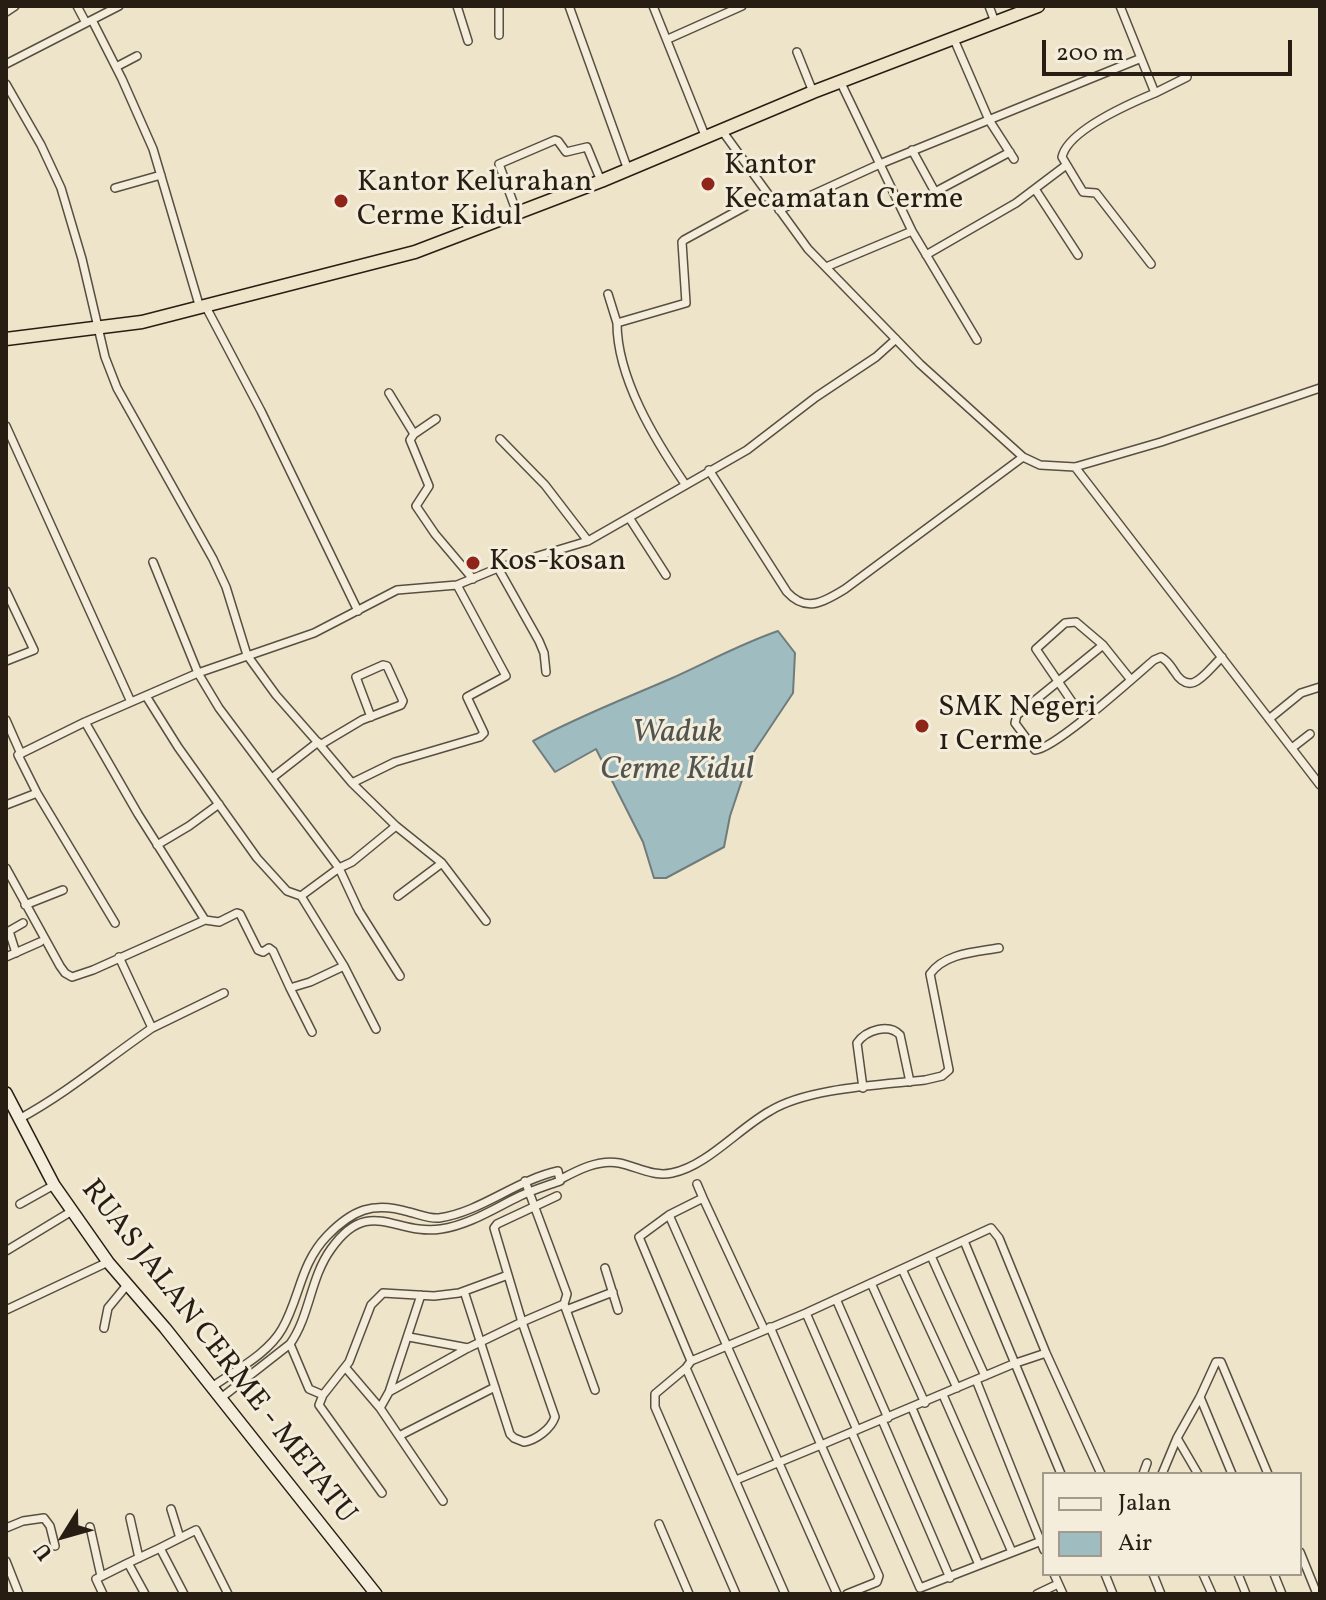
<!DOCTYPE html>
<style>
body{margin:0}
#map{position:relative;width:1326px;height:1600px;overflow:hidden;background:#eee4c9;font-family:Vollkorn,serif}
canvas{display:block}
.frame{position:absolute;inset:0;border:8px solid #271d13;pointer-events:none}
.legend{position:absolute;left:1042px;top:1472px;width:260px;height:104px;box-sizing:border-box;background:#f4eddc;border:2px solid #a29a8c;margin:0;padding:10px 14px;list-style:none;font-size:24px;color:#271d13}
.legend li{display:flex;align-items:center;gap:16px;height:40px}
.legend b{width:40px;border:2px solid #a29a8c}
.north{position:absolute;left:24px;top:1496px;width:80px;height:80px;-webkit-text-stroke:6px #f4eddc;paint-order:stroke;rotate:233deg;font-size:22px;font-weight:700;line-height:32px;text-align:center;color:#271d13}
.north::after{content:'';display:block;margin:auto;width:28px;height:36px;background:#271d13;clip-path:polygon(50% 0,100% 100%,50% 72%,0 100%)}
.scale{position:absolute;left:1042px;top:40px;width:250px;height:36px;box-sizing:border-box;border:4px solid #271d13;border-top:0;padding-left:10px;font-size:24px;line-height:28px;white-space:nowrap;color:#271d13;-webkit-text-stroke:6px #f4eddc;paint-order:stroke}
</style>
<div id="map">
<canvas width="1326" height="1600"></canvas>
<div class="frame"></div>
<ul class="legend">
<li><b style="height:10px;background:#f4eddc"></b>Jalan</li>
<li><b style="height:22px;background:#9fbcc1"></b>Air</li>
</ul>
<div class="north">U</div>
<div class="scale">200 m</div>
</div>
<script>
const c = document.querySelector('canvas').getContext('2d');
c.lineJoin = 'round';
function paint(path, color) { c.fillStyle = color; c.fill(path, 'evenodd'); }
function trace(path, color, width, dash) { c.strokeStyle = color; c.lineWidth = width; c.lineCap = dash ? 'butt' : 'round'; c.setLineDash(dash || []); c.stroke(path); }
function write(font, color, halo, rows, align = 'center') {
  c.font = font + ' Vollkorn,serif'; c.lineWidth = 6; c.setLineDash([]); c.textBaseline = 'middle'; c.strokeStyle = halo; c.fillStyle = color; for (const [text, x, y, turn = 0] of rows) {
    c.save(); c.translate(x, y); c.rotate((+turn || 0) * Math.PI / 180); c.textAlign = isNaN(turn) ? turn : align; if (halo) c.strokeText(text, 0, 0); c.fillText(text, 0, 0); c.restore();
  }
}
const water = new Path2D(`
 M 778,631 L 795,653 L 793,693 L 749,759 L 730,816 L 724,847 L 666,878 L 654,878 L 643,842 L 596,749 L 555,772 L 533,741 C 577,717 624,699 670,679 C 706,663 740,644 778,631 Z`);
paint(water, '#9fbcc1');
trace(water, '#6f7c7b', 2);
const minor = new Path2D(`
 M 77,6 L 86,23
 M 457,6 L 468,41
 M 569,6 L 628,170
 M 653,6 L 706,138
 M 989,6 L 995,22
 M 1120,6 L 1155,93 C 1131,103 1068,130 1062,157 L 1083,192 L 1096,193 L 1151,264
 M 6,12 L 15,6
 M 92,20 L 122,79 L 153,149 L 200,308
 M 499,35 L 499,6
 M 953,37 L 989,120 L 1014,159
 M 668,39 L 742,6
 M 797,52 L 813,92
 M 6,64 L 119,6
 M 116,67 L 137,56
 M 840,81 L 912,231 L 977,340
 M 6,84 L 41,145 L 61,188 L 82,259 L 105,357 L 117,388 L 213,559 L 226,587 L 247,655 L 276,695 L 320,745
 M 1155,93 L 1187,77
 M 723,132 L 808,249 L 920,364 L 1023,457 L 1040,465 L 1075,467 L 1161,442 L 1320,388
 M 912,150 L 935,192 L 1010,152
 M 115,188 L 161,175
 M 1035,189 L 1078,255
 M 779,210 L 880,164 L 1139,59
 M 517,213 L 499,164 L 555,140 L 558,141 L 566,152 L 587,147 L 601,181
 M 926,255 L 1016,203 L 1065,166
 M 826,267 L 912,231
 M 608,294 L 617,323
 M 206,307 L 261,411 L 358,611
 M 389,393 L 414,434
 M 436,419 L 414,434 L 410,440 L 429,486 L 416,506 L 435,534 L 473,579
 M 6,426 L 131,702
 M 500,439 L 545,485 L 588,541
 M 1075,467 L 1320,785
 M 709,470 L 787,592 C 806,613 824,602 845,589 L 1023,457
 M 685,484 C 655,440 617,378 617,323 L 686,303 L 682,242 L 684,240 L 768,194
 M 630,519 L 666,575
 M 153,562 L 198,673 L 219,708 L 339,868 L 352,862 L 396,826
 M 498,568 L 539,641 L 544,653 L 546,672
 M 457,585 L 506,676 L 467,697 L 484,733 L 480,737 L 395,762 L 352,783 L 396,826 L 442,863 L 486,921
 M 6,591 L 34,650 L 6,661
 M 1103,645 L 1017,715 L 1015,723 L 1035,750 C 1055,749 1134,677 1154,660 L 1161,657 C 1168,661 1169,664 1174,671 C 1191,699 1206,672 1222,657
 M 1083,718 L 1036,649 L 1065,623 L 1076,622 L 1103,645 L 1131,680
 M 1269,719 L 1301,693 L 1320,687
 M 6,720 L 21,754
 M 85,722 L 138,814 L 205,920 L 219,922 L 237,913 L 240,914 L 258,950 L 263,952 L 269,948 L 273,951 L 290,988 L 310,982 L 344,966 L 301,896 L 287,891 L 257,858 L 178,747 L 146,696
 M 1292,748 L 1310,734
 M 272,778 L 318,742
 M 352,783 L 320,745 L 362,720 L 401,705 L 403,701 L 387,666 L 383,665 L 356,677 L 371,717
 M 6,805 L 37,793
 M 157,845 L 189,826 L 219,804
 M 6,868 L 60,966 L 65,973 L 72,977 L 93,970 L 205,920
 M 301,896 L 339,868 L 359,911 L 400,976
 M 398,896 L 442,863
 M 25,905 L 63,890
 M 115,923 L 37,793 L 18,755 L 85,722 L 198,673 L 314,633 L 397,590 L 457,585 L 498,568 L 588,541 L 747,450 L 816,397 L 876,357 L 896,339
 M 16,953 L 9,931 L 23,923
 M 6,957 L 40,942
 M 119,957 L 152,1028 L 224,993
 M 344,966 L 376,1029
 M 290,988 L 312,1032
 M 863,1088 L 857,1043 C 866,1030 889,1023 900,1035 L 910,1082
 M 19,1119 C 67,1093 107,1059 152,1028
 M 561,1179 C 578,1170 599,1159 619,1163 C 638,1167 653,1177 672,1173 C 707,1166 739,1128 770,1111 C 807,1088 881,1085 925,1080 L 942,1076 L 949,1070 L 930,974 C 945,953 976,952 999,948
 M 525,1181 L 567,1294 L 564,1304 L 522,1322 L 494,1228 L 497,1224 L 557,1196
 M 697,1184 L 703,1198
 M 20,1204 L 54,1185
 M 669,1215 L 703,1198 L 764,1329
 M 964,1241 L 1061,1474
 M 6,1251 L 72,1211
 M 931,1256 L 985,1376
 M 605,1268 L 618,1310
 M 902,1269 L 957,1388
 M 871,1283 L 925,1403
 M 836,1299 L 888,1418
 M 564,1304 L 595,1390
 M 6,1310 L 108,1262
 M 566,1310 L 613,1292
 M 806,1313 L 857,1430
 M 104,1328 L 108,1308 L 127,1285
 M 409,1337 L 468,1348
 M 290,1344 L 309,1389 L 323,1395 L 349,1362 L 371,1305 L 383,1293 L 434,1296 L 459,1293 L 508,1275
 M 691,1361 L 639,1237 L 669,1215 L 727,1346 L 806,1313 L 991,1228 L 999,1238 L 1046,1353 L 1101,1474
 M 345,1367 L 380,1408 L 389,1392 L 468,1348 L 522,1322 L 555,1417 C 551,1429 536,1440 524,1442 L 514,1438 L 510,1434 L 464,1291
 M 686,1368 L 655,1394 L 655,1407 L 736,1594
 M 976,1380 L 1044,1550
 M 212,1387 C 234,1371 268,1354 282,1329 C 300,1298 300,1264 327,1236 C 352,1210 373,1201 409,1212 C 418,1214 429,1219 439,1218 C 481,1212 516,1180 558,1171 L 560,1181 C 546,1186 533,1190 520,1196 C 495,1208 469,1225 441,1229 C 395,1236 369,1195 331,1249 C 310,1278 310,1316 290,1344 L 221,1398
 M 389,1392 L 421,1295
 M 323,1395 L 319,1405 L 382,1493
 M 943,1395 L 1012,1552
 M 1200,1397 L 1232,1474
 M 380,1408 L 443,1501
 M 912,1408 L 979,1565
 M 882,1420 L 950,1578
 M 852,1433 L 920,1588 L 1044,1540
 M 399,1436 L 495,1387
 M 1177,1438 L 1200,1397 L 1216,1362 L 1221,1362 L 1268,1474
 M 1143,1474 L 1147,1463
 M 1162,1474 L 1177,1438 L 1198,1474
 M 736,1480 L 821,1445 L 770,1327
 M 171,1509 L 180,1538
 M 130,1518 L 139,1558
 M 659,1524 L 689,1594
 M 90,1527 L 101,1576
 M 6,1528 L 23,1521 L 44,1518 L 50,1526 L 55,1546
 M 160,1548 L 196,1530 L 228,1594
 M 1300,1552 L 1317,1594
 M 6,1561 L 19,1594
 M 1054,1574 L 1063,1594
 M 1105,1574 L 1113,1594
 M 1153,1574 L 1161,1594
 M 1203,1574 L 1212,1594
 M 1238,1574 L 1246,1594
 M 1274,1574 L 1282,1594
 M 103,1594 L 96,1579 L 128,1563
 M 145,1594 L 128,1563 L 160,1548 L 184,1594
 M 785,1594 L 686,1368 L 691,1361 L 727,1346 L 837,1594
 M 847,1594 L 877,1582 L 879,1576 L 821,1445 L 1013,1364 L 1046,1353
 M 1037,1594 L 1058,1584`);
const secondary = new Path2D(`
 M 6,1093 L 54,1185 L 108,1262 L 165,1328 L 376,1594`);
const trunk = new Path2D(`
 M 6,339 L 142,322 L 415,252 L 601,181 L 813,92 L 1038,6`);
trace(minor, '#594f40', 10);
trace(secondary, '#271d13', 14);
trace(trunk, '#271d13', 15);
trace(minor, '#f4eddc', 7);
trace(secondary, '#f4eddc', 11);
trace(trunk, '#eee4c9', 12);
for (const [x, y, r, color] of [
 [708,184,8,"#8f2418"],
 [341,201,8,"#8f2418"],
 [473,563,8,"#8f2418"],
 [922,726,8,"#8f2418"]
]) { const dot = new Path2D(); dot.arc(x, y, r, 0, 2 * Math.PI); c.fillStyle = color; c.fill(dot); trace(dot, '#f4eddc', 3); }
write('30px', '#271d13', '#f4eddc', [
 ["Kantor",724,167],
 ["Kecamatan Cerme",724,201],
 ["Kantor Kelurahan",357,184],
 ["Cerme Kidul",357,218],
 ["Kos-kosan",489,563],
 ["SMK Negeri",938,709],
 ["1 Cerme",938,743]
], 'left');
write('30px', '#271d13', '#f4eddc', [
 ["RUAS JALAN CERME - METATU",217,1353,52]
]);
write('italic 32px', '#515550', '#f4eddc', [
 ["Waduk",677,735],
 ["Cerme Kidul",677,772]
]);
</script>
